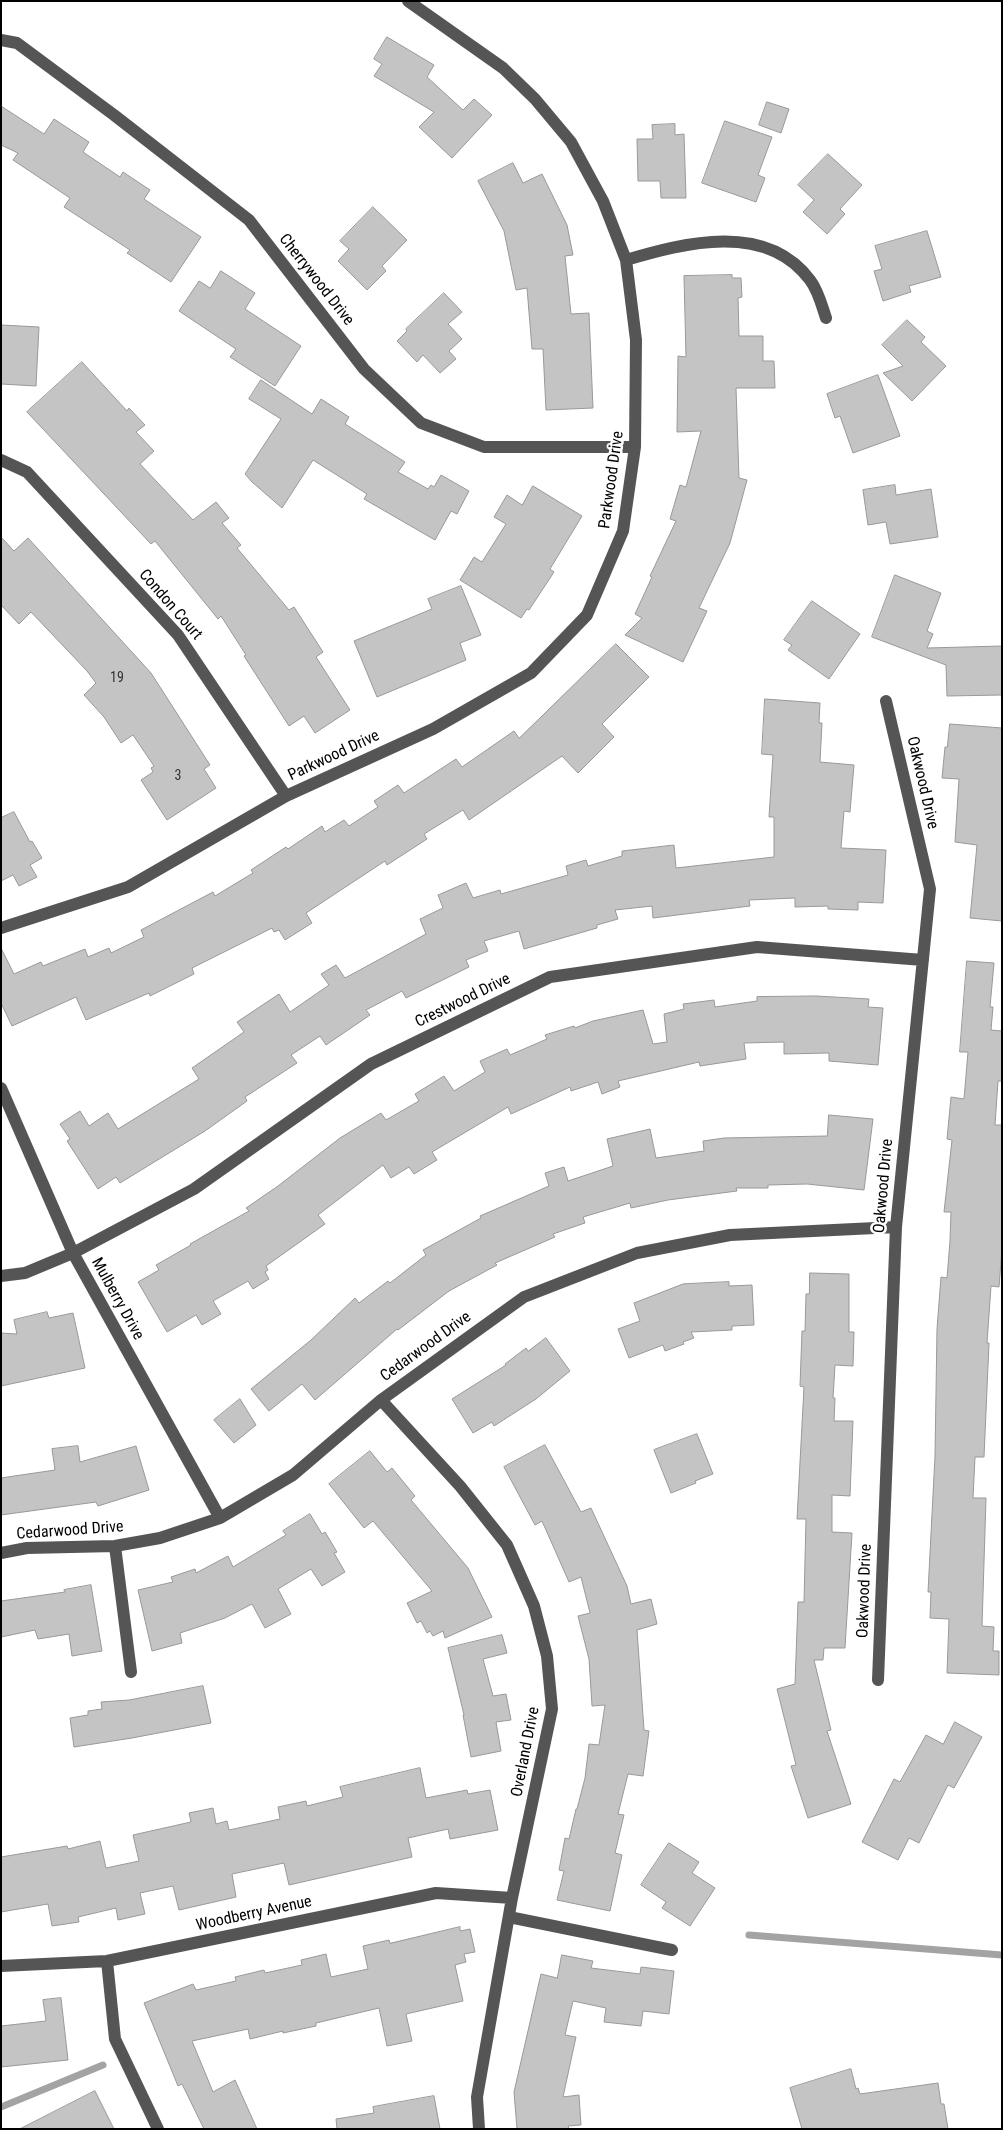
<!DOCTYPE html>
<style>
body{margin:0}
#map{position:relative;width:1003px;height:2130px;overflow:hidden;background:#fff;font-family:"Roboto Condensed",sans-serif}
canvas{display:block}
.frame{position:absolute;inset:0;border:2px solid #000;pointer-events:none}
</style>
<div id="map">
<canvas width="1003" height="2130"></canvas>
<div class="frame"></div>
</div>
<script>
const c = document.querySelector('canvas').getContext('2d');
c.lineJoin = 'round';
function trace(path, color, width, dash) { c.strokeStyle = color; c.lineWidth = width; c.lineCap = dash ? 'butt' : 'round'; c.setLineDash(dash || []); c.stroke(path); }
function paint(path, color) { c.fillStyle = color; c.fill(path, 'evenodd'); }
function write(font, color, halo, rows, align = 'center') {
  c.font = font + ' "Roboto Condensed",sans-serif'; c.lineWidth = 5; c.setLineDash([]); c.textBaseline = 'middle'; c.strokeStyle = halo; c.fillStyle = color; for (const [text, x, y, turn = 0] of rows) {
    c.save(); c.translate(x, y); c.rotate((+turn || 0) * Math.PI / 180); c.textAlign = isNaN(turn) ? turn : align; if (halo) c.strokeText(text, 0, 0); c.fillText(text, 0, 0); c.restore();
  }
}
trace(new Path2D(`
 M 749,1935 L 1002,1955
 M 1,2107 L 103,2065`), '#a3a3a3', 7);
const building = new Path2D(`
 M 387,37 L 434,65 L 427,77 L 463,110 L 474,99 L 492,115 L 452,158 L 419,127 L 434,112 L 374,76 L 382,64 L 374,59 Z
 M 767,102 L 789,109 L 781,133 L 759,125 Z
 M 1,106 L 44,134 L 54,119 L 89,142 L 83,152 L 120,177 L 123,172 L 150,190 L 144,199 L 201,237 L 171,282 L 127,253 L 130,250 L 64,207 L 70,198 L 13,160 L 18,153 L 1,145 Z
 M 725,121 L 772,137 L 758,175 L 765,178 L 756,202 L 702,183 Z
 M 675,124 L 675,135 L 684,134 L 686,198 L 661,198 L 660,181 L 638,181 L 637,139 L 653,139 L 652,125 Z
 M 828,154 L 862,185 L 840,209 L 845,214 L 827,234 L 803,212 L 814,200 L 798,185 Z
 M 513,163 L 523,183 L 542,174 L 567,225 L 573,255 L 565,256 L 571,314 L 589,313 L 593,408 L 546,410 L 543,349 L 532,349 L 527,288 L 516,290 L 504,231 L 478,181 Z
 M 373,207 L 407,240 L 382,266 L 386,271 L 367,290 L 338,261 L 349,249 L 340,241 Z
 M 927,231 L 941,277 L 909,286 L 911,292 L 883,301 L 874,271 L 882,269 L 875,246 Z
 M 221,271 L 255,293 L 245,309 L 301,346 L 275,386 L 230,357 L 236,349 L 179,311 L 199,281 L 210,288 Z
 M 732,275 L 732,278 L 741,278 L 742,297 L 738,298 L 739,336 L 763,336 L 763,361 L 774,361 L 775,388 L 736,388 L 739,478 L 747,480 L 730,543 L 699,608 L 707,611 L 683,662 L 625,635 L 642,618 L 635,614 L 652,577 L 650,576 L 676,521 L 670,519 L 680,485 L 686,487 L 701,431 L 677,432 L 678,356 L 686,357 L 684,276 Z
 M 444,293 L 462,312 L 448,324 L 462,339 L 449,351 L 456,359 L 440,373 L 423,355 L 417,362 L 397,341 L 407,331 L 406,329 Z
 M 907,320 L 925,337 L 921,342 L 946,366 L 912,401 L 883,373 L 903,366 L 882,345 Z
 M 1,325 L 39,327 L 36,386 L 1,384 Z
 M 82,362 L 127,411 L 129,408 L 145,425 L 136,432 L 154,451 L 140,464 L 193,520 L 216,502 L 229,518 L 222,523 L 241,545 L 237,548 L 289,610 L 294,607 L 323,652 L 316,657 L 350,710 L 315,733 L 304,716 L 289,726 L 244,656 L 246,655 L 221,616 L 218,619 L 155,541 L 151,544 L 27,412 Z
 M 878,375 L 900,436 L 853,453 L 840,416 L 835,418 L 827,394 Z
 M 261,380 L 312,414 L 321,399 L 349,417 L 345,424 L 405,462 L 398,472 L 428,489 L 431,485 L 434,487 L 441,475 L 469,491 L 457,514 L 451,511 L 435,540 L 364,499 L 367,494 L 313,460 L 282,508 L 252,482 L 245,474 L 281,419 L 249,399 Z
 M 895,485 L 896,495 L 931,489 L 938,537 L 890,544 L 886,522 L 868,525 L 863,490 Z
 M 533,486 L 582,516 L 550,569 L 554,572 L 529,610 L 527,609 L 521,618 L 460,580 L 474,557 L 482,562 L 506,524 L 494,517 L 507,495 L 522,505 Z
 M 1,537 L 14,551 L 28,538 L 151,673 L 210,765 L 204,769 L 216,788 L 167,820 L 141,780 L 153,772 L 151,768 L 154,766 L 133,735 L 121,743 L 104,717 L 84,695 L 96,683 L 87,671 L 31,612 L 19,624 L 1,605 Z
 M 895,575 L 941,593 L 927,631 L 933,634 L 927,648 L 1002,646 L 1002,695 L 947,696 L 946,665 L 872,637 Z
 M 461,586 L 481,635 L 460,643 L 466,660 L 377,697 L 354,641 L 432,609 L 428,599 Z
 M 812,601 L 860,634 L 829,679 L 788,650 L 792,645 L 784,640 Z
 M 616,644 L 649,677 L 602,724 L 614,737 L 578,773 L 562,756 L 469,820 L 463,810 L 424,834 L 427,839 L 387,865 L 385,861 L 306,913 L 312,923 L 285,940 L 279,930 L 274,932 L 272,928 L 192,968 L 194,974 L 150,996 L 149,993 L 86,1020 L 76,997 L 12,1026 L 1,1003 L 1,948 L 14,974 L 41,962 L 43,966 L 85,949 L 88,957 L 109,948 L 111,953 L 144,937 L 141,930 L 213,892 L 215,896 L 253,873 L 251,870 L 286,847 L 288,849 L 322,826 L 325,832 L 344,820 L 349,826 L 378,807 L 374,801 L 398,785 L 404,793 L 456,759 L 462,767 L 514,731 L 519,738 Z
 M 765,699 L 820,703 L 819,723 L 822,723 L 820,762 L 854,765 L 850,812 L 844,811 L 841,848 L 886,850 L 883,903 L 858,902 L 858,910 L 828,909 L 828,906 L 795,907 L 795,898 L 749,900 L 750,906 L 653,918 L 652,906 L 615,910 L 618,919 L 597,925 L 597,928 L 524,949 L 519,931 L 484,941 L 488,951 L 466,960 L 469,967 L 406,998 L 402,991 L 366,1010 L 370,1015 L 326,1045 L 320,1036 L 291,1055 L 297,1063 L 245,1097 L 247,1101 L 205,1131 L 120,1183 L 116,1177 L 98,1189 L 67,1141 L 70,1139 L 60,1124 L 80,1111 L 89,1126 L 108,1113 L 118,1129 L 199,1079 L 192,1068 L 244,1032 L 237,1022 L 279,994 L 290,1012 L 329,985 L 321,974 L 336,965 L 345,978 L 426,934 L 420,919 L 443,908 L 438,895 L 466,883 L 473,898 L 500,890 L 501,894 L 568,875 L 566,866 L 586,860 L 588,866 L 622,856 L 622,851 L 674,845 L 676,868 L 774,857 L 774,817 L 769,817 L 773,755 L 762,754 Z
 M 950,724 L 1002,728 L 1002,921 L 970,918 L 977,845 L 955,842 L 959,779 L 942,778 L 945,747 L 947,747 Z
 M 14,812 L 30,842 L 32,841 L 42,858 L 30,865 L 37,877 L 19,886 L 13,875 L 1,881 L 1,818 Z
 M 967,961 L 994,963 L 990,1007 L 993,1007 L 991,1030 L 1002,1031 L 1002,1081 L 998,1081 L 995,1125 L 1002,1125 L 1002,1250 L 999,1287 L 991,1286 L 987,1343 L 989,1343 L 984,1457 L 975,1457 L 973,1498 L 986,1498 L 982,1626 L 994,1627 L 993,1651 L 999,1651 L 999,1675 L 947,1673 L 949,1619 L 930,1618 L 931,1592 L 928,1592 L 935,1456 L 937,1329 L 941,1277 L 947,1278 L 950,1241 L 951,1212 L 944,1212 L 952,1140 L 947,1139 L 951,1097 L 964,1099 L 968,1052 L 960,1052 Z
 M 816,996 L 869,999 L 868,1007 L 883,1008 L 878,1065 L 829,1061 L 829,1053 L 784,1054 L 784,1042 L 744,1043 L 746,1059 L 700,1066 L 699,1062 L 618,1081 L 620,1087 L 602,1094 L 598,1082 L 571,1091 L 570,1087 L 511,1114 L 508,1107 L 432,1152 L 437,1160 L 414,1174 L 409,1167 L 391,1178 L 383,1165 L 318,1215 L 325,1224 L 266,1266 L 268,1270 L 265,1272 L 269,1279 L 253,1289 L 248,1281 L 213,1301 L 221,1314 L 202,1325 L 196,1315 L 167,1332 L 138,1282 L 159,1270 L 156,1265 L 191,1245 L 190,1244 L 249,1211 L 246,1208 L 278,1186 L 340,1138 L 381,1113 L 386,1120 L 419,1101 L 415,1094 L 444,1076 L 454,1091 L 485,1072 L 480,1061 L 507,1049 L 510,1055 L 547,1039 L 545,1035 L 574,1026 L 575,1028 L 593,1021 L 643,1010 L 653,1044 L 667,1042 L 664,1014 L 684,1009 L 683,1004 L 714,1000 L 715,1007 L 757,1001 L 757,997 Z
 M 829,1115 L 873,1119 L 864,1190 L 807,1184 L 768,1185 L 768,1188 L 736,1188 L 737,1191 L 668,1200 L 631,1208 L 630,1203 L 583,1217 L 585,1223 L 553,1234 L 555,1237 L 495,1263 L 497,1265 L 449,1291 L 398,1330 L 397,1329 L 315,1400 L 302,1384 L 269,1411 L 251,1389 L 311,1340 L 355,1298 L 359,1303 L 388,1281 L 390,1283 L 426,1255 L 423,1250 L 481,1218 L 480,1216 L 549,1186 L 545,1173 L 564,1167 L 568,1181 L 613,1166 L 607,1139 L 650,1129 L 656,1158 L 704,1151 L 703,1141 L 724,1138 L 827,1136 Z
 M 810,1273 L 849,1274 L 849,1332 L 854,1332 L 853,1366 L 835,1365 L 833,1398 L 835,1398 L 834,1421 L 853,1421 L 850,1496 L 832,1495 L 832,1532 L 852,1533 L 845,1648 L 824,1648 L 823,1660 L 814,1660 L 831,1730 L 827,1731 L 851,1804 L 808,1818 L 791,1766 L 796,1765 L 777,1689 L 795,1684 L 798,1602 L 804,1602 L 806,1519 L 797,1519 L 804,1387 L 800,1386 L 802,1331 L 805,1331 L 806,1294 L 809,1294 Z
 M 729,1282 L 729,1286 L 752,1285 L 754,1325 L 732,1326 L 732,1330 L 691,1332 L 694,1338 L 683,1342 L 684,1344 L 665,1351 L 663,1345 L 629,1358 L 618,1329 L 640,1321 L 634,1303 L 683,1284 Z
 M 47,1312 L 49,1318 L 73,1313 L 85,1368 L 1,1386 L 1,1333 L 17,1334 L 14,1320 Z
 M 546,1338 L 570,1371 L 536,1399 L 494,1426 L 492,1422 L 473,1433 L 452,1399 L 506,1365 L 505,1364 L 526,1348 L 528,1351 Z
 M 240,1399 L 256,1425 L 234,1443 L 214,1420 Z
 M 697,1434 L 713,1474 L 695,1481 L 696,1483 L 671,1493 L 654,1450 Z
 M 545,1445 L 581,1512 L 591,1508 L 627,1586 L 631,1604 L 651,1599 L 657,1624 L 637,1630 L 644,1730 L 649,1731 L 643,1776 L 628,1774 L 618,1814 L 624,1815 L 615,1853 L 622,1855 L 610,1911 L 557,1900 L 564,1871 L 559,1870 L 565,1838 L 569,1839 L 576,1809 L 577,1809 L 585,1778 L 589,1744 L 599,1745 L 605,1705 L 592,1706 L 589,1659 L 578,1616 L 590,1613 L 581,1577 L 569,1582 L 542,1521 L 535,1525 L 504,1467 Z
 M 78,1446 L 80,1462 L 136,1446 L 149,1490 L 98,1506 L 96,1502 L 1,1515 L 1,1478 L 55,1470 L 52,1449 Z
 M 370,1451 L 387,1472 L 392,1468 L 415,1496 L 411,1500 L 468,1568 L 492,1617 L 445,1638 L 443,1631 L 433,1636 L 430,1631 L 427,1633 L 421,1621 L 417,1623 L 407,1603 L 432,1591 L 373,1521 L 364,1528 L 329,1484 Z
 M 310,1514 L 322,1534 L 325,1532 L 337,1552 L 334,1553 L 345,1572 L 322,1586 L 311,1569 L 278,1589 L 291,1614 L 265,1628 L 252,1604 L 225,1618 L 180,1633 L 182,1643 L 152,1651 L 138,1590 L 173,1582 L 171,1577 L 195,1569 L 196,1573 L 228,1556 L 233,1567 L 286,1535 L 283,1531 Z
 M 91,1585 L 102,1651 L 72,1656 L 69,1634 L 38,1639 L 35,1630 L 1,1637 L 1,1601 L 65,1592 L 64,1590 Z
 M 502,1635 L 507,1653 L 483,1659 L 493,1696 L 506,1694 L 511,1720 L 496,1722 L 501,1751 L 471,1757 L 463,1715 L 464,1715 L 448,1648 Z
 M 203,1686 L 211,1723 L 132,1738 L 74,1747 L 70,1718 L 88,1715 L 88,1711 L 102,1709 L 101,1702 L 129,1700 Z
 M 955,1722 L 982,1737 L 954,1788 L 948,1785 L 919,1843 L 909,1838 L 898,1860 L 862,1842 L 894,1779 L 900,1782 L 926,1735 L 943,1744 Z
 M 420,1768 L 426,1798 L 467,1790 L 468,1794 L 490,1790 L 498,1830 L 450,1839 L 448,1829 L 408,1838 L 412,1857 L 289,1885 L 284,1863 L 232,1874 L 236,1897 L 179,1910 L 173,1886 L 140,1893 L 145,1914 L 118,1920 L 116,1908 L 78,1917 L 79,1922 L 52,1926 L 48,1904 L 1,1912 L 1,1857 L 67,1846 L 68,1849 L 100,1841 L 106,1868 L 139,1861 L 133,1835 L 191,1822 L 189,1813 L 213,1808 L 216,1824 L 227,1821 L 229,1830 L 280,1819 L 278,1807 L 306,1801 L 307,1806 L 343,1797 L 340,1787 Z
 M 669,1843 L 699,1862 L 692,1873 L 715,1888 L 690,1926 L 662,1908 L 666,1902 L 641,1885 Z
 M 460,1927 L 460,1931 L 470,1929 L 475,1952 L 464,1954 L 466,1962 L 455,1965 L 463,2001 L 406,2014 L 412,2041 L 387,2046 L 379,2008 L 316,2023 L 316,2026 L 283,2033 L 283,2031 L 250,2039 L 248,2029 L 192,2041 L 213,2092 L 235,2080 L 257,2129 L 204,2129 L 182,2084 L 178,2086 L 144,2003 L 193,1984 L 196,1990 L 236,1981 L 235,1977 L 264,1970 L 265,1973 L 302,1965 L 301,1960 L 326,1954 L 331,1977 L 368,1969 L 363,1946 L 389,1940 L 390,1943 Z
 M 562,1955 L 593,1961 L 591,1968 L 640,1974 L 641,1967 L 674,1971 L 669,2014 L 643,2011 L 641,2026 L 604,2022 L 606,2008 L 573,2001 L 565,2035 L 576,2037 L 563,2097 L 579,2095 L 581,2125 L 568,2126 L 569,2129 L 517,2129 L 514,2092 L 541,1974 L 557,1978 Z
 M 61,1998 L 68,2060 L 1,2067 L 1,2026 L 46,2021 L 43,2000 Z
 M 851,2069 L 856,2089 L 858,2088 L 860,2094 L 938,2083 L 941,2104 L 944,2104 L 948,2129 L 802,2129 L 790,2088 Z
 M 95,2091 L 114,2129 L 20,2129 Z
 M 434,2096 L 440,2129 L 337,2129 L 336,2119 L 374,2113 L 373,2107 Z`);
paint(building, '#c4c4c4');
trace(building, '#999', 1);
trace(new Path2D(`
 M 1,40 L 17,43 L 114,115 L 249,220 L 364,369 L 421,423 L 484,447 L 635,447
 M 626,260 C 684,243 766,221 810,280 C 818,290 822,306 826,318
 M 1,460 L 27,472 L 178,635 L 286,796
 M 1,928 L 128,887 L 286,796 L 433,729 L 531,673 L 587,615 L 623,531 L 635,447 L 636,340 L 626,260 L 603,201 L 571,142 L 535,99 L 503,68 L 408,1
 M 1,1088 L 73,1253 L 220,1518
 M 1,1276 L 25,1273 L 73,1253 L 194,1189 L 371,1064 L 550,977 L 757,947 L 923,960
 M 381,1400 L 460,1486 L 507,1545 L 534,1606 L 547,1656 L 552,1709 L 512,1898 L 477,2097 L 479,2129
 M 115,1546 L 131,1672
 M 1,1553 L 27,1548 L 115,1546 L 160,1538 L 220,1518 L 293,1475 L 381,1400 L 524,1297 L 637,1253 L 730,1235 L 896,1227
 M 878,1680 L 896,1227 L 930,889 L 886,701
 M 509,1917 L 672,1950
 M 107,1961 L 115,2039 L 158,2129
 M 1,1966 L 107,1961 L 436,1893 L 512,1898`), '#555', 12);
write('14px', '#313131', null, [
 ["19",117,678],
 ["3",178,776]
]);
write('16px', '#000', '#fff', [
 ["Cherrywood Drive",316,280,52],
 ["Parkwood Drive",612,480,-82],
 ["Condon Court",170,605,49],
 ["Parkwood Drive",334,756,-25],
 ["Oakwood Drive",922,783,77],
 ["Crestwood Drive",463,1001,-26],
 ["Oakwood Drive",884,1186,-85],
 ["Mulberry Drive",117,1299,61],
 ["Cedarwood Drive",426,1347,-36],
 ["Cedarwood Drive",70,1531,-4],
 ["Oakwood Drive",865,1591,-88],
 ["Overland Drive",526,1752,-79],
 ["Woodberry Avenue",254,1914,-12]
]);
</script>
